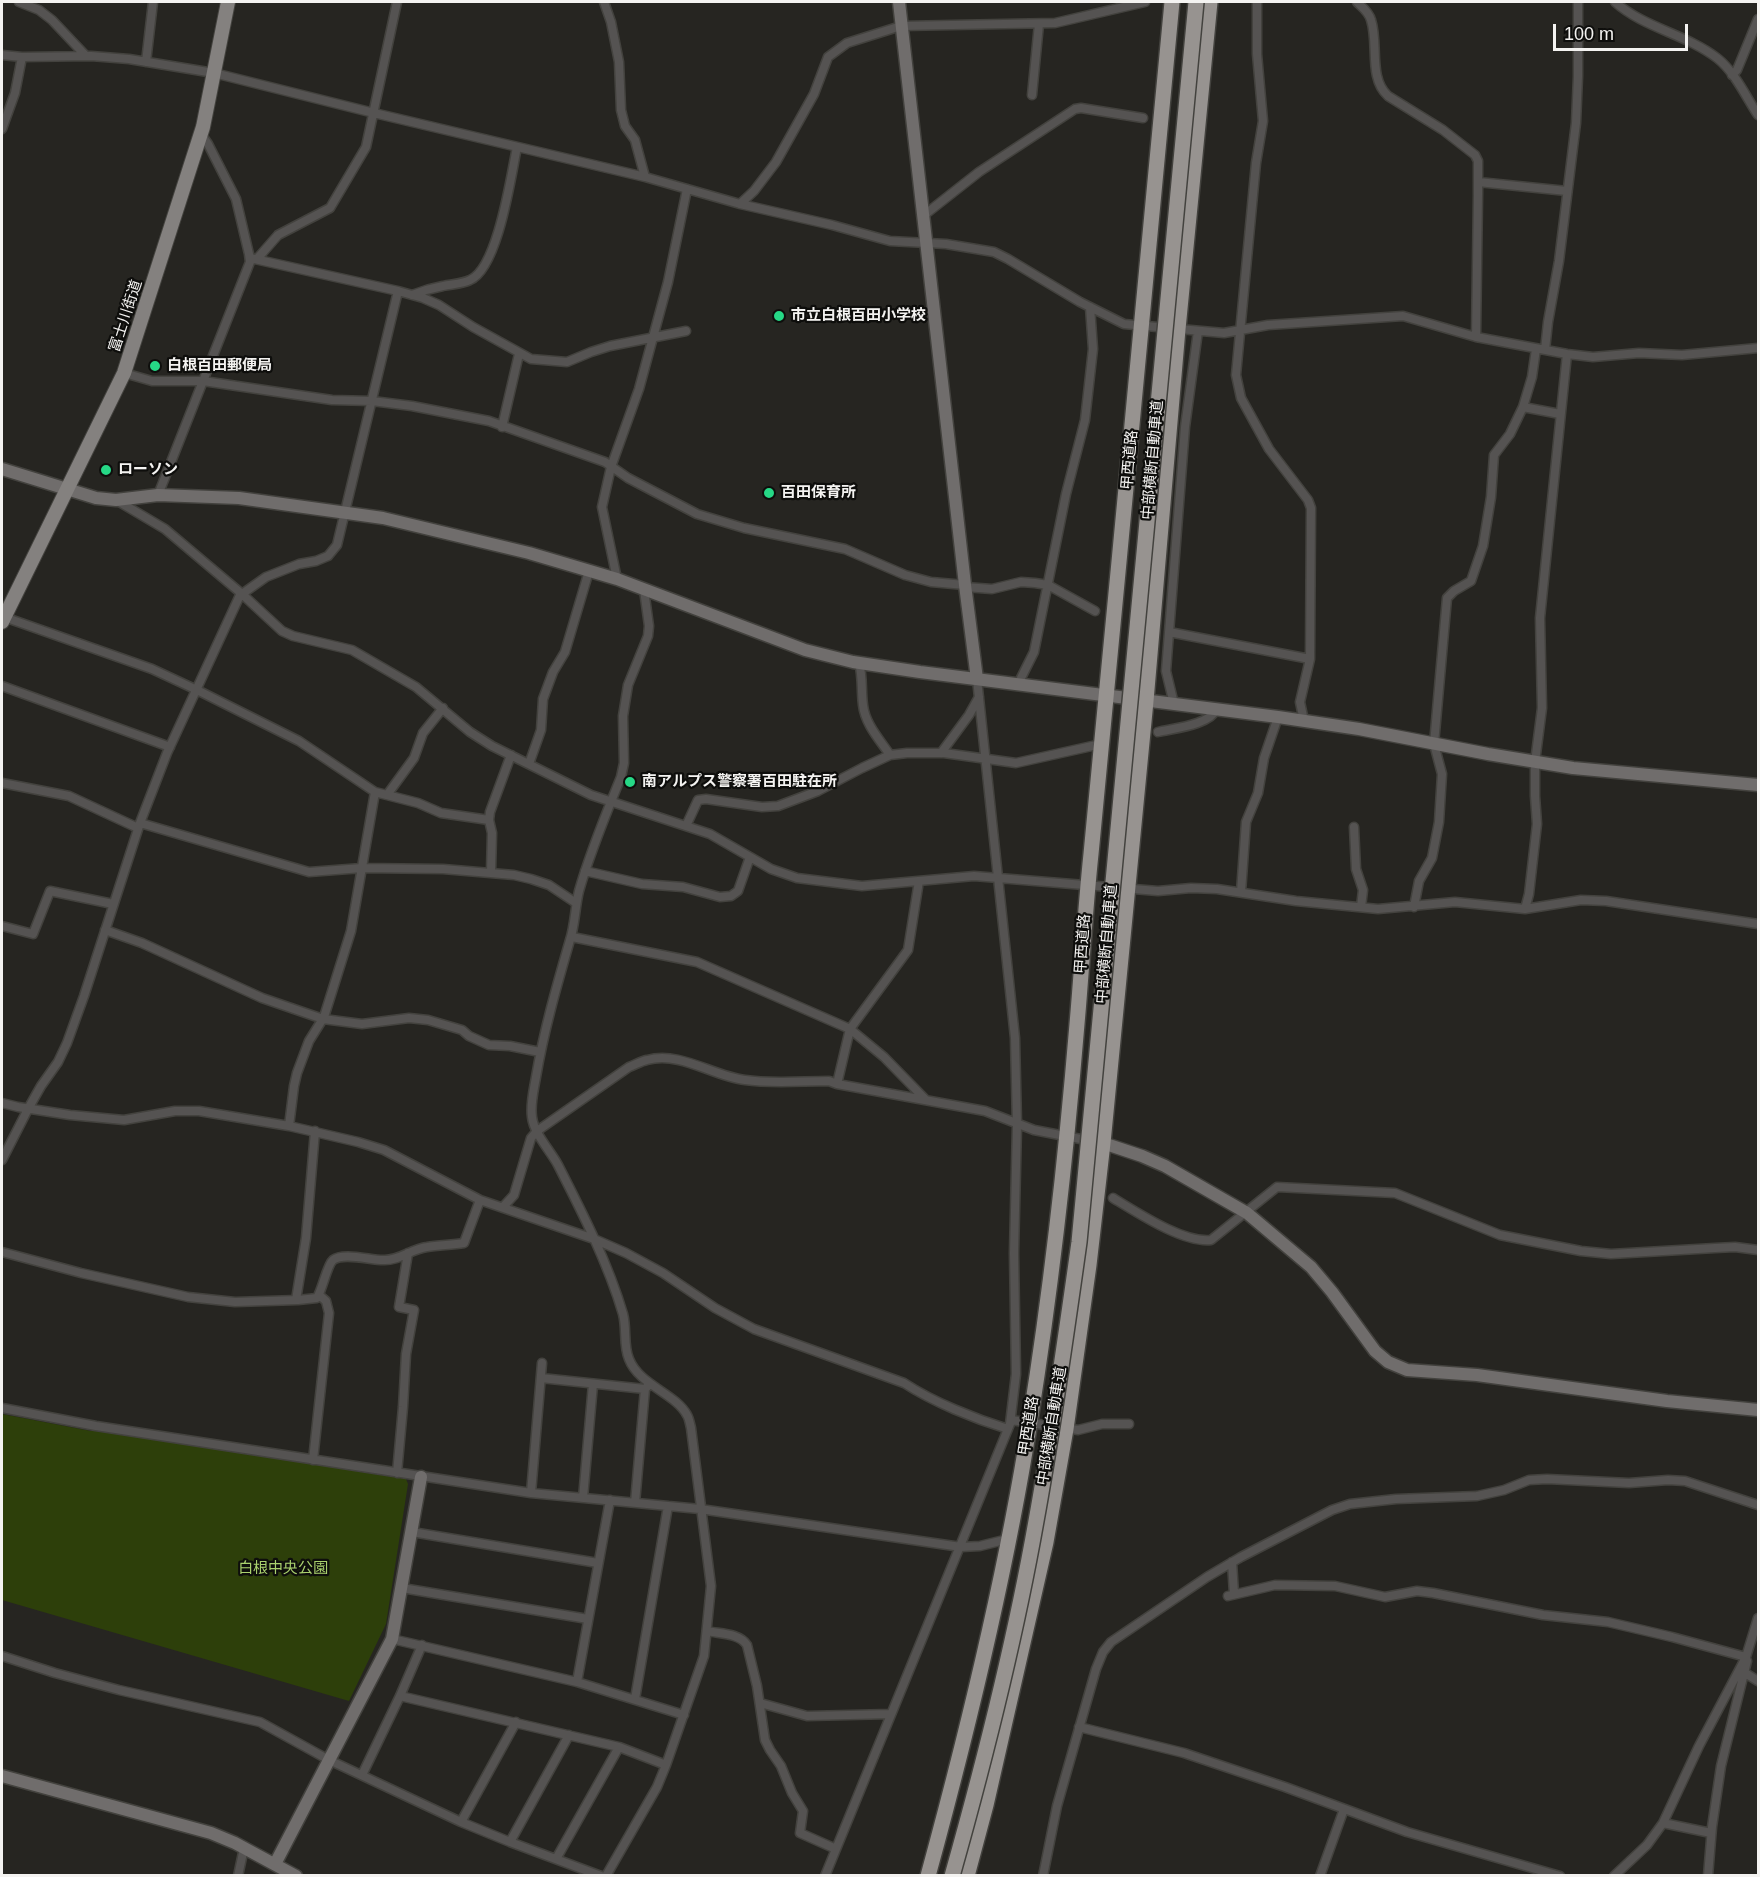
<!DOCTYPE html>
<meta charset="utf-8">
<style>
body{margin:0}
#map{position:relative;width:1760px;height:1877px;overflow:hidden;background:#262521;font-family:Helvetica,sans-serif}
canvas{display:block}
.frame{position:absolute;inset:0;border:3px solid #f4f3f1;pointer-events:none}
.scale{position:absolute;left:1553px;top:24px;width:135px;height:27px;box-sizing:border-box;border:3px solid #f4f3f1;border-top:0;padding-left:8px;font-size:18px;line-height:21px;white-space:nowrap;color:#f4f3f1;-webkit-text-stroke:4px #0e0e0c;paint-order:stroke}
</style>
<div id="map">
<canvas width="1760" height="1877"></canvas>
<div class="frame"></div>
<div class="scale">100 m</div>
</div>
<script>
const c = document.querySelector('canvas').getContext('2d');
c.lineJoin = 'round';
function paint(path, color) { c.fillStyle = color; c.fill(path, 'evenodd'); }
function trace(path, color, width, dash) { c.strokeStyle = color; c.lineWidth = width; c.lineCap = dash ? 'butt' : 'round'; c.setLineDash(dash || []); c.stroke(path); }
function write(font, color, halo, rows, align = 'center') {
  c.font = font + ' Helvetica,"Noto Sans JP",sans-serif'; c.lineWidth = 4.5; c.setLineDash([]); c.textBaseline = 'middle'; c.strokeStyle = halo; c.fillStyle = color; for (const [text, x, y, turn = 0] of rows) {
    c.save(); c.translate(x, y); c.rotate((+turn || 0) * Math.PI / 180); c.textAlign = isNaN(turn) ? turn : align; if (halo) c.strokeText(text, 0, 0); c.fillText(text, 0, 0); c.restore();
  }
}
paint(new Path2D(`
 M 2,1414 L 91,1431 L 101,1430 L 406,1479 L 408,1484 L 386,1624 L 349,1701 L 2,1600 Z`), '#2d3f0a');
const street = new Path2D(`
 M 19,2 L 39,10 L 52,20 L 86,56
 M 604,2 L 611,22 L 619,62 L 621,110 L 625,126 L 635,140 L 645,177
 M 1257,2 L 1257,54 L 1263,121 L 1256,163 L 1236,375 L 1241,398 L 1269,449 L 1308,500 L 1311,508 L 1310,659 L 1300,702 L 1304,721
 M 1357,2 C 1362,7 1369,12 1371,20 C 1379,44 1368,78 1388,96 L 1443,130 L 1475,155 L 1478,161 L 1478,194 L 1476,337
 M 1615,2 C 1644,28 1686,34 1717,58 C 1735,72 1746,97 1758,115
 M 2,55 L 22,57 L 91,56 L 129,59 L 214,73 L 374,113 L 645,177 L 740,204 L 832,225 L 879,238 L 890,241 L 946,244 L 994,252 L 1008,259 L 1080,302 L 1124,324 L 1224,333 L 1268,325 L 1403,316 L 1476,337 L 1567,354 L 1593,357 L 1639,353 L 1682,355 L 1758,348
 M 146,62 L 153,2
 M 1732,75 L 1737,70 L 1758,19
 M 1032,95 L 1039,24
 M 2,129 L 15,93 L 22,57
 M 1478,182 L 1567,191
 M 740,204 L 754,191 L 776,162 L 814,94 L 828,57 L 847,43 L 901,26 L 1055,23 L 1145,2
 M 923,216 L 979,172 L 1075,109 L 1081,108 L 1143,118
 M 250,258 L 398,291 L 423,298 L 439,305 L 473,327 L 531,359 L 567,362 L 591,352 L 610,346 L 686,331
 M 257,259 L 278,235 L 330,208 L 366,147 L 397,2
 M 412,295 C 422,291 432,288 443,286 C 452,284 462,284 470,280 C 498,268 511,176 517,147
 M 1545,350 L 1548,322 L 1559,261 L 1576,123 L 1578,76 L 1578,2
 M 124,373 L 152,381 L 203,381 L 332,400 L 372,401 L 412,406 L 489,421 L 605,462 L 628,478 L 697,514 L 744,528 L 845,549 L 905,575 L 931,582 L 965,585
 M 1523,407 L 1560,414
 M 502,427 L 519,354
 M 158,495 L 250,262 L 249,254 L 236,199 L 208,144 L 201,134
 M 116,500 L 165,529 L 242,594 L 282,631 L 293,636 L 352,650 L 416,687 L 470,732 L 492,746 L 591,795 L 710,834 L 771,869 L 797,878 L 862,886 L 974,876 L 1158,891 L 1191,888 L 1217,889 L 1296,901 L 1378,909 L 1455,902 L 1525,909 L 1581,900 L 1606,901 L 1758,924
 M 617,579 L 602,507 L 611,467 L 639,389 L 668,282 L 687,189
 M 965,587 L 992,589 L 1021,582 L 1035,583 L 1048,585 L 1095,611
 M 242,594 L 266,577 L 299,564 L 316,561 L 328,556 L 337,545 L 398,291
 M 4,617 L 152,669 L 197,690 L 299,741 L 375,792 L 418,803 L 441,813 L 489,820
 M 1169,632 L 1310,659
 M 859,663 C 863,677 861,690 863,705 C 865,724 880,740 890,755
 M 1020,685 L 1021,678 L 1034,652 L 1066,494 L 1085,420 L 1093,349 L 1090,307
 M 2,686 L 170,747
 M 1174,704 L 1166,671 L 1185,427 L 1198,331
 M 1158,732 C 1175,728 1209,725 1217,709
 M 941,753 L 969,715 L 979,697
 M 529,764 L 541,730 L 543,699 L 553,672 L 565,652 L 589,571
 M 2,783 L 69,796 L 138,828
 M 387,795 L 414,758 L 423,733 L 443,708
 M 140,823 L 309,872 L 362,868 L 443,869 L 514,875 L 531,879 L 549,885 L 576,903
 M 686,826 L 698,800 L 706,799 L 762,807 L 778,806 L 818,791 L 862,768 L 890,755 L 907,753 L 944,753 L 1016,763 L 1101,744
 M 1354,827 L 1356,869 L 1363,890 L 1361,907
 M 585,871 L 642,884 L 683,887 L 720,897 L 731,896 L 738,891 L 750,857
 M 491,872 L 492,833 L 489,820 L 490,812 L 511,755
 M 1241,892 L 1246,822 L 1258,793 L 1264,758 L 1278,717
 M 1414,907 L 1419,881 L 1432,858 L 1439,822 L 1442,774 L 1434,744 L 1447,598 L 1454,591 L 1471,581 L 1483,546 L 1491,497 L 1494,455 L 1510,434 L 1523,407 L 1532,377 L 1536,349
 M 1525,909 L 1529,894 L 1537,824 L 1535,796 L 1535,762 L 1542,708 L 1540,618 L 1567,354
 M 2,926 L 33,934 L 50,891 L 113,904
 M 105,930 L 142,943 L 262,998 L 323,1019 L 362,1024 L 409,1018 L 428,1020 L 462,1030 L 469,1036 L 489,1045 L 510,1046 L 540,1052
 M 572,937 L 697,962 L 850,1029 L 884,1057 L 926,1100
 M 837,1084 L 985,1111 L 1034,1130 L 1091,1141
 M 2,1103 L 18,1107 L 70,1115 L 124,1120 L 175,1111 L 199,1111 L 289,1126 L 358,1142 L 384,1150 L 480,1200 L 594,1239 L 626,1253 L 663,1273 L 715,1308 L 754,1329 L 904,1383 C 933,1402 975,1419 1008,1429
 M 289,1126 L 294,1086 L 297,1073 L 309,1041 L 324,1017 L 351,931 L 375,792
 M 2,1160 L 28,1109 L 41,1086 L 58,1062 L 67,1043 L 84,996 L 140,823 L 167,753 L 241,593
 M 1113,1198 C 1138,1213 1183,1243 1211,1240 L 1277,1187 L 1395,1193 L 1500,1235 L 1581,1251 L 1611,1254 L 1715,1248 L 1735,1247 L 1758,1250
 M 503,1207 L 514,1195 L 531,1138 L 537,1131 L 629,1067 C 635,1065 641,1061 647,1060 C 681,1051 712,1076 745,1080 C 772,1084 802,1081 829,1081 L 837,1084 L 850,1029 L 908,950 L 919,881
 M 2,1252 L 81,1273 L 188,1297 L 235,1302 L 298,1300 L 317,1298 C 323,1288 327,1265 333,1260 C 343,1252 370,1260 383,1260 C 399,1261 411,1249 427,1247 C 439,1245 452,1245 464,1243 L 480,1200
 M 296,1300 L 306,1238 L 315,1131
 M 541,1378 L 645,1389 L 647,1387
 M 2,1408 L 96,1426 L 531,1493 L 700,1509 L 961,1547 L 980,1546 L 1008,1539
 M 1011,1420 L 1078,1430 L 1102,1424 L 1129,1424
 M 313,1460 L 329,1313 L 326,1301 L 319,1295
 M 397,1473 L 403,1407 L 406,1354 L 414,1310 L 399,1307 L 408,1253
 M 531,1493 L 542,1363
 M 583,1498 L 593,1384
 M 635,1503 L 645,1389
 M 412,1532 L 598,1563
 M 1232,1562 L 1234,1594
 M 402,1588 L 588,1619
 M 1228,1596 L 1275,1585 L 1335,1586 L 1385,1597 L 1417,1591 L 1433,1593 L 1543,1615 L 1608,1622 L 1672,1637 L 1746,1657
 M 707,1631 C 720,1634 739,1633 747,1645 L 757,1686 L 765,1740 L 770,1750 L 781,1766 L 792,1793 L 803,1811 L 800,1833 L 836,1849
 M 392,1639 L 577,1682 L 684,1715
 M 2,1656 L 55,1673 L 119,1690 L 260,1722 L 329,1760 L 461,1822 L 510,1842 L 601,1876
 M 1742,1671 L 1758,1681
 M 577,1682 L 610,1500
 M 400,1696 L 619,1747 L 666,1765
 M 635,1699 L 668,1506
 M 760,1703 L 807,1716 L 891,1714
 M 1079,1727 L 1184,1753 L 1285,1787 L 1407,1832 L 1560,1876
 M 362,1775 L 400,1696 L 422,1645
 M 461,1822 L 516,1722
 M 1663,1823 L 1711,1833
 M 510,1842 L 569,1735
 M 556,1859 L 619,1747
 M 238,1876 L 244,1848
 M 606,1876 L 657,1787 L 666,1765 L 704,1656 L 711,1586 L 691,1428 C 690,1424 689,1418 687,1415 C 675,1393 639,1385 629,1359 C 623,1345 627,1329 623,1314 C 608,1263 582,1212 558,1165 C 550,1150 534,1134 532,1117 C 530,1104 534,1089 536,1077 C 544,1030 557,985 570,940 C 575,925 575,907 579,891 C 590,852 606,814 621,777 L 624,763 L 623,716 L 628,685 L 648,636 L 649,626 L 644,590
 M 825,1876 L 1010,1424 L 1016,1374 L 1014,1253 L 1017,1125 L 1015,1038 L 977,679
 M 1043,1876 L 1057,1806 L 1096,1669 L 1103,1652 L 1111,1642 L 1207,1577 L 1241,1557 L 1332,1510 L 1350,1504 L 1396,1499 L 1477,1496 L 1504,1490 L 1529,1480 L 1547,1479 L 1629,1483 L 1668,1480 L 1685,1481 L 1758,1505
 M 1320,1876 L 1344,1809
 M 1614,1876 L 1647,1845 L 1663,1823 L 1699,1746 L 1746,1657 L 1758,1618
 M 1708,1876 L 1712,1827 L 1721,1766 L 1747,1661`);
const secondary = new Path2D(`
 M 899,2 L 965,585 L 977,679
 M 2,469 L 96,498 L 116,500 L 158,495 L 239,498 L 383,518 L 529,553 L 617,579 L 805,650 L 853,662 L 920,672 L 1278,717 L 1359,729 L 1488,754 L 1573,768 L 1758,785
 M 1103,1143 L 1142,1156 L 1165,1166 L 1247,1213 L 1311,1267 L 1332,1292 L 1375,1351 L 1388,1362 L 1407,1370 L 1477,1375 L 1667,1401 L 1758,1410
 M 2,1776 L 211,1833 L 235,1843 L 296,1876
 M 275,1864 L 392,1639 L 421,1477`);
const primary = new Path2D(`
 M 2,622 L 124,373 L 203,127 L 228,2`);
const highway = new Path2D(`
 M 928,1876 C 969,1726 1006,1574 1030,1421 C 1051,1290 1066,1157 1077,1024 C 1082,967 1085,911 1091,854 C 1118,570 1146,286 1172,2
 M 967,1876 L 986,1805 L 1046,1542 L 1066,1429 L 1089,1265 L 1103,1143 L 1146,701 L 1178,329 L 1210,2`);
trace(street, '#43423e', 11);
trace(secondary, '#43423e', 15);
trace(primary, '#43423e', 16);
trace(highway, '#43423e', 18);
trace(street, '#555352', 8);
trace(secondary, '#706d6c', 12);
trace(primary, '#84817f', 14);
trace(highway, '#979390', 15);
const highwayBridge = new Path2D(`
 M 952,1876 C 985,1759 1015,1640 1036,1521 C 1053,1428 1066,1335 1079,1242 L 1196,2`);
trace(highwayBridge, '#43423e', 18, []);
trace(highwayBridge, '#979390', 15);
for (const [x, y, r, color] of [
 [779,316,6,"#26d886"],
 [155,366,6,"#26d886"],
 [106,470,6,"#26d886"],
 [769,493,6,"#26d886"],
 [630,782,6,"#26d886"]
]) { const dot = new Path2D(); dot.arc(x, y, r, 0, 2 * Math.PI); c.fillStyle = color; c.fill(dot); trace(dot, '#0e0e0c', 2); }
write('15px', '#f4f3f1', '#0e0e0c', [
 ["富士川街道",126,316,-72],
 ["甲西道路",1130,460,-85],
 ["中部横断自動車道",1153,460,-85],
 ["甲西道路",1083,944,-86],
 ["中部横断自動車道",1107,944,-85],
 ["甲西道路",1029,1426,-81],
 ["中部横断自動車道",1052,1426,-81]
]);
write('bold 15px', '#f4f3f1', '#0e0e0c', [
 ["市立白根百田小学校",791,316],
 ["白根百田郵便局",167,366],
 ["ローソン",118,470],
 ["百田保育所",781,493],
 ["南アルプス警察署百田駐在所",642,782]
], 'left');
write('15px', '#aad16e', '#0e0e0c', [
 ["白根中央公園",283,1569]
]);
</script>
